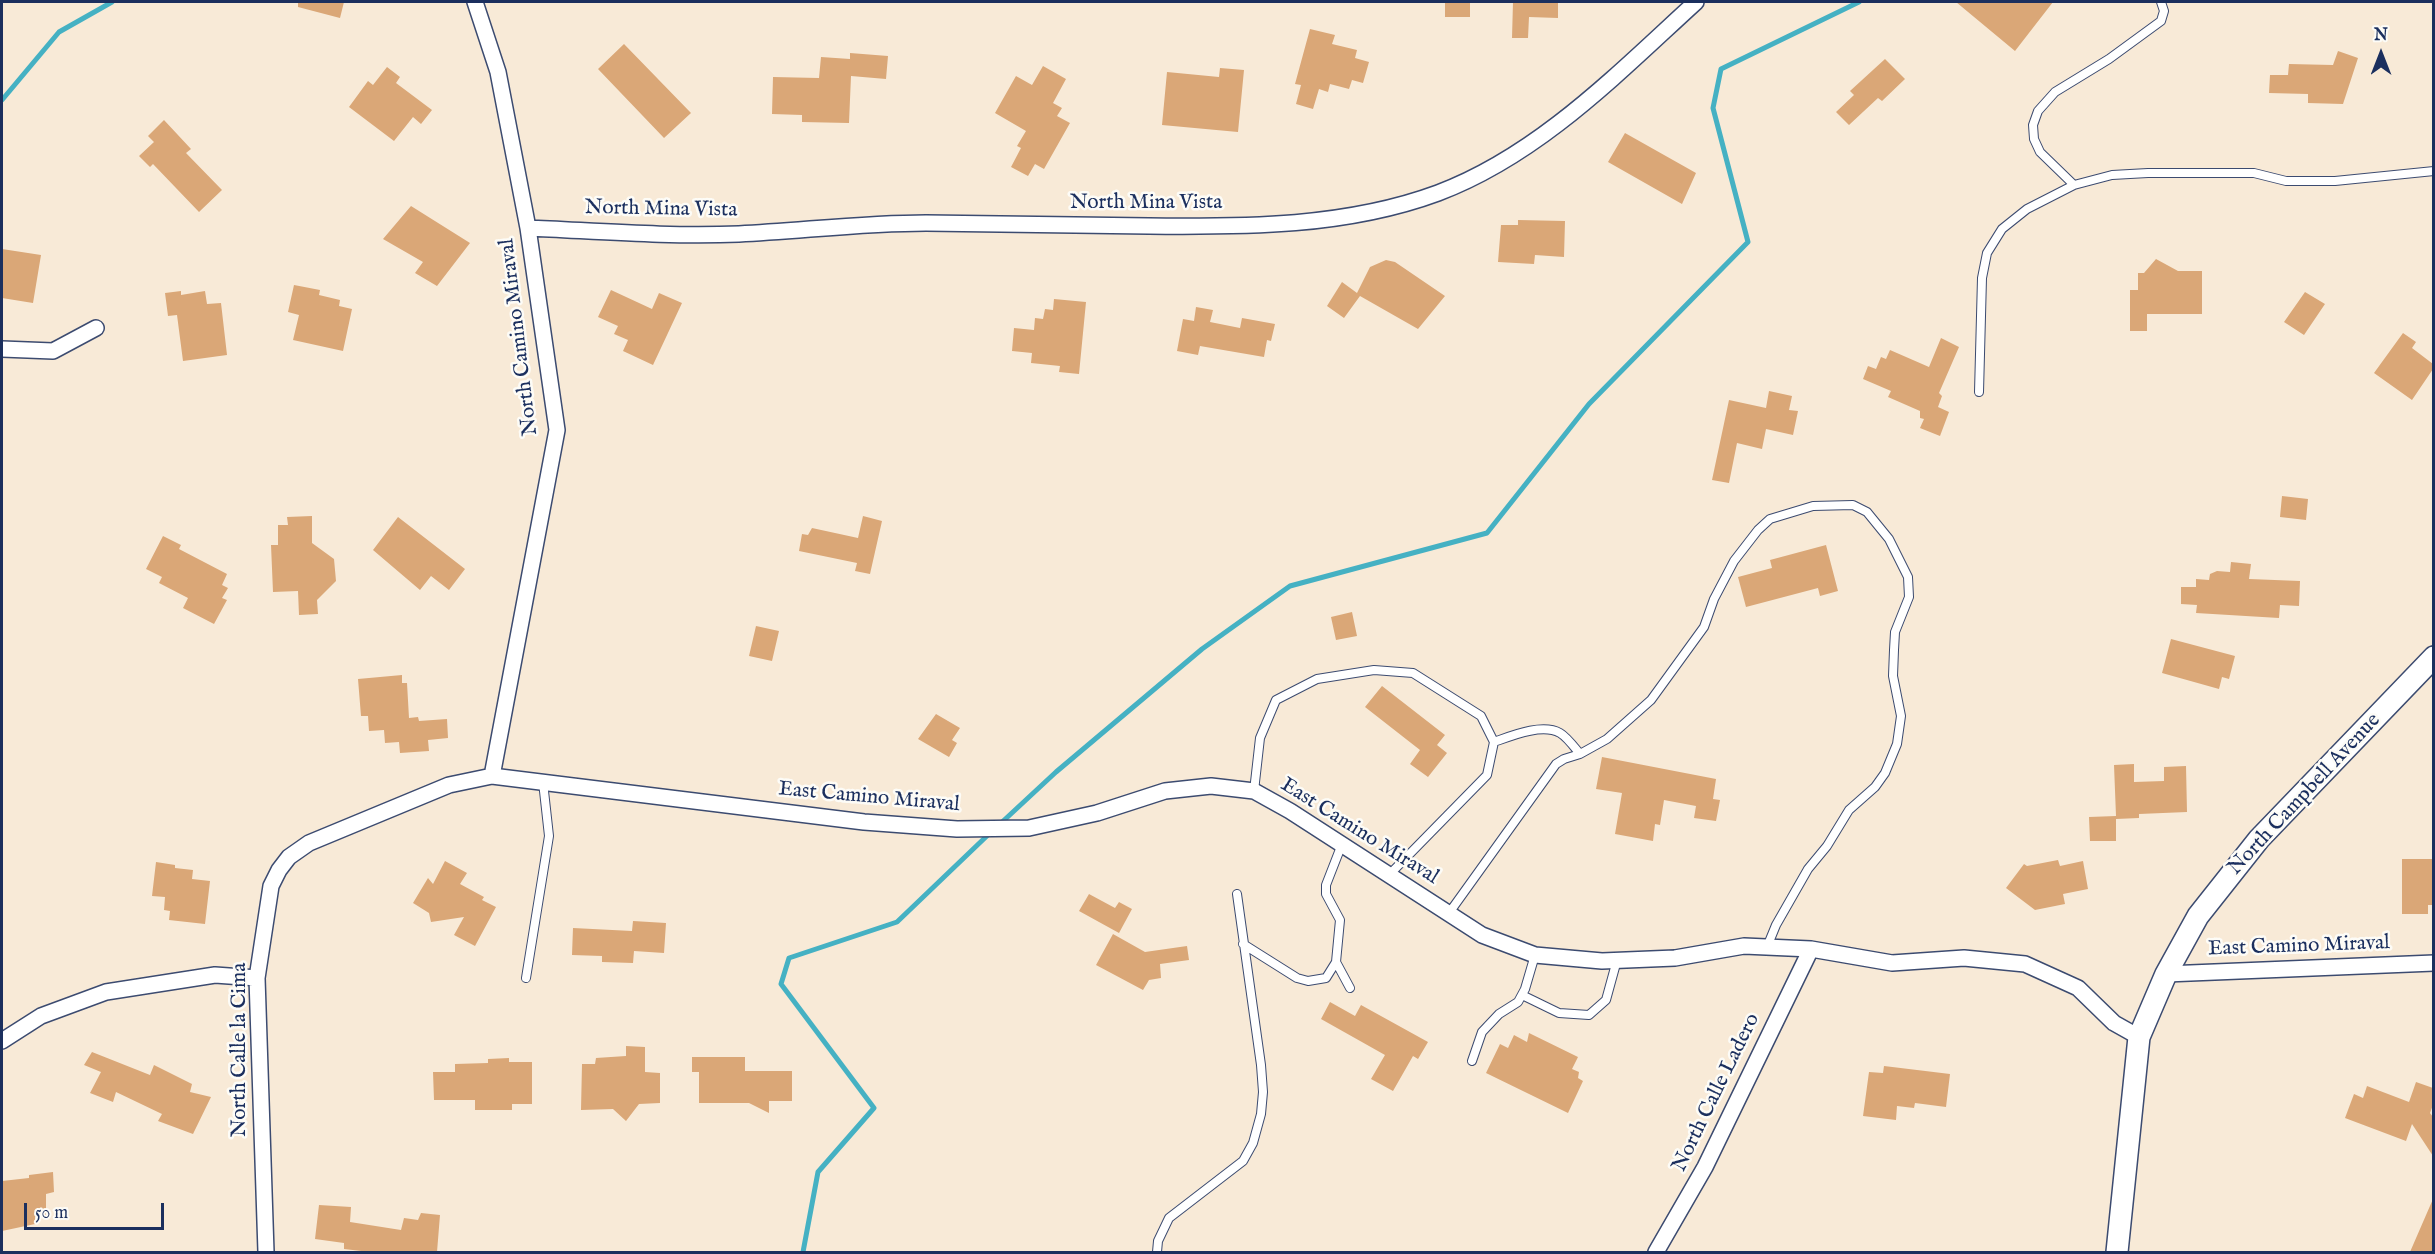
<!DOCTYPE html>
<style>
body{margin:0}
#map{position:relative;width:2435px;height:1254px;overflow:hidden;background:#f8ead7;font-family:"IM FELL English",serif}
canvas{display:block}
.frame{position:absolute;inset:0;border:3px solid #1b2f5e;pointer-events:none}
.north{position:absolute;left:2351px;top:24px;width:60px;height:60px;-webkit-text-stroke:4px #fdfcf7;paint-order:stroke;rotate:0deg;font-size:16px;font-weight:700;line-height:24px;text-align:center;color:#1b2f5e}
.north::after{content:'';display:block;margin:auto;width:21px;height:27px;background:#1b2f5e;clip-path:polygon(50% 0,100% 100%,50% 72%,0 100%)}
.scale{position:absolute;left:24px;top:1203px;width:140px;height:27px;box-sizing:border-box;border:3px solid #1b2f5e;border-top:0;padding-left:8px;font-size:18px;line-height:21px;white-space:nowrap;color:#1b2f5e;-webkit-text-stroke:4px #fdfcf7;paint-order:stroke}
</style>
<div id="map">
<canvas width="2435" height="1254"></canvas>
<div class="frame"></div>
<div class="north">N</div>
<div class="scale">50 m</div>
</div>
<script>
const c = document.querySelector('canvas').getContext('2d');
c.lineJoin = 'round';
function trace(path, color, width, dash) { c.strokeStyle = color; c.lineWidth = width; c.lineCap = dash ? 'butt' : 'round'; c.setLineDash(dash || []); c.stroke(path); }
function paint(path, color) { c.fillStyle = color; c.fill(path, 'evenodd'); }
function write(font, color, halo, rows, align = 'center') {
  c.font = font + ' "IM FELL English",serif'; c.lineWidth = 5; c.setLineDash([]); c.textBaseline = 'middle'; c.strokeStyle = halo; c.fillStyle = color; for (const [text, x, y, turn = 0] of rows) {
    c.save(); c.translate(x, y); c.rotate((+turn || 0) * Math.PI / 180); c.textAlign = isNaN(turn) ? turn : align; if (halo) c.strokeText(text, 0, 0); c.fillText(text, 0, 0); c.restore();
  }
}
trace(new Path2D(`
 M 2,100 L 59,32 L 112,2
 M 1000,824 L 1056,772 L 1202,649 L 1290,586 L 1487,533 L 1589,404 L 1748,242 L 1713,108 L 1721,69 L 1859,2
 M 803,1252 L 818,1172 L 874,1108 L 781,984 L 789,958 L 897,922 L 991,832`), '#45b1c3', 5);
paint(new Path2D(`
 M 298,2 L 344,2 L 340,18 L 298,7 Z
 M 1445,2 L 1470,2 L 1470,17 L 1445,17 Z
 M 1513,2 L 1558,2 L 1558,18 L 1529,17 L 1528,38 L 1512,38 Z
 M 1956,2 L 2053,2 L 2015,51 Z
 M 1310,29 L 1335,35 L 1332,44 L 1357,50 L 1355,58 L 1369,62 L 1363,83 L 1352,80 L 1349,89 L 1330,84 L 1328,92 L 1319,89 L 1313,109 L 1296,104 L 1301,85 L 1295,84 Z
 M 624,44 L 691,113 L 664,138 L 598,69 Z
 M 2338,51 L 2358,58 L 2343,104 L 2308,103 L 2308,94 L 2269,93 L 2270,75 L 2288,75 L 2289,64 L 2333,65 Z
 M 850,53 L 888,56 L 886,79 L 851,76 L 849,123 L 802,122 L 802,115 L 772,114 L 773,77 L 819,78 L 821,57 L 850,59 Z
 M 1885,59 L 1905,79 L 1882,101 L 1878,98 L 1849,125 L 1836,112 L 1854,95 L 1850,91 Z
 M 1043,66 L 1066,79 L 1053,103 L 1062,108 L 1057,116 L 1070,123 L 1044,169 L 1035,164 L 1028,176 L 1011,167 L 1021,148 L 1017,146 L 1026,131 L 995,113 L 1016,76 L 1032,85 Z
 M 387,67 L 400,77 L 396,83 L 432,110 L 421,124 L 413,117 L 394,141 L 349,107 L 368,81 L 373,85 Z
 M 1220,68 L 1244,70 L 1238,132 L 1162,125 L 1167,72 L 1219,77 Z
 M 164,120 L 191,149 L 186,153 L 222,190 L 199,212 L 153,164 L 150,167 L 139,156 L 154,142 L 148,136 Z
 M 1625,133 L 1696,173 L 1682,204 L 1608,162 Z
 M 411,206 L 470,243 L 437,286 L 415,273 L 423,262 L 383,239 Z
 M 1518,220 L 1565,221 L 1564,257 L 1535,255 L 1534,264 L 1498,262 L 1501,225 L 1518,225 Z
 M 2,249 L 41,255 L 33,303 L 2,298 Z
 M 2156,259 L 2178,271 L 2202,271 L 2202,314 L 2147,314 L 2147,331 L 2130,331 L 2130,290 L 2138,290 L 2138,273 L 2144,273 Z
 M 1386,260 L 1395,262 L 1445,296 L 1418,329 L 1360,296 L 1344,318 L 1327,306 L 1342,282 L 1357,293 L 1370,267 Z
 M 294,285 L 320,290 L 319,295 L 340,300 L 339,306 L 352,309 L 343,351 L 293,340 L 299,315 L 288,312 Z
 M 611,290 L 652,309 L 659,293 L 682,303 L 653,365 L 623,351 L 628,340 L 614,334 L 618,326 L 598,317 Z
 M 181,291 L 181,295 L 205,291 L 207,304 L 221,303 L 227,355 L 183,361 L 177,315 L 168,316 L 165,293 Z
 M 2305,292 L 2325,304 L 2304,335 L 2284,322 Z
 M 1054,299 L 1086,302 L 1079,374 L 1059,372 L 1060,366 L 1031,363 L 1032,353 L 1012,351 L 1014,328 L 1034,330 L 1035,318 L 1043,319 L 1045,309 L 1053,310 Z
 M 1196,307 L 1213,310 L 1210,322 L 1240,328 L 1242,318 L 1275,324 L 1271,341 L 1267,340 L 1264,357 L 1200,346 L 1198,355 L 1177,351 L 1183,319 L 1194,321 Z
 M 2403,333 L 2416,342 L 2412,348 L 2433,364 L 2433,369 L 2412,400 L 2374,373 Z
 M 1941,338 L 1959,347 L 1939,393 L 1942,396 L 1938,407 L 1949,412 L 1940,436 L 1920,428 L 1924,419 L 1920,418 L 1920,411 L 1888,397 L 1891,391 L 1863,379 L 1868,366 L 1876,369 L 1881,357 L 1886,359 L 1890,350 L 1929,367 Z
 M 1769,391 L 1792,396 L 1789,410 L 1798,411 L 1793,435 L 1766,429 L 1762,449 L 1737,443 L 1729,483 L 1712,480 L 1729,400 L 1766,408 Z
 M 2282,496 L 2308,499 L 2306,520 L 2280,517 Z
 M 312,516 L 312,543 L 334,559 L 336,581 L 317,600 L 318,614 L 299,615 L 298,591 L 273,592 L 271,545 L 278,545 L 278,525 L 288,525 L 287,517 Z
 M 863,516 L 882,521 L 870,574 L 855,571 L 857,563 L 799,551 L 802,534 L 808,535 L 812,528 L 858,538 Z
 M 398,517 L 465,569 L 449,590 L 431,576 L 420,590 L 373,550 Z
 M 163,536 L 181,545 L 179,549 L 227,574 L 222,585 L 228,588 L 222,598 L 227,600 L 214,624 L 183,608 L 188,598 L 159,583 L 162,577 L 146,569 Z
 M 1826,545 L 1838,591 L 1820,596 L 1818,588 L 1746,607 L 1738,577 L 1772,568 L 1770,560 Z
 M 2231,562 L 2251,564 L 2249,579 L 2300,581 L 2299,606 L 2280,605 L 2279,618 L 2196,613 L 2197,605 L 2181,604 L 2181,587 L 2196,587 L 2196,579 L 2209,580 L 2210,574 L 2217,571 L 2230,572 Z
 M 1352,612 L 1357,636 L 1336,640 L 1331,617 Z
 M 756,626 L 779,631 L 772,661 L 749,656 Z
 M 2171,639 L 2235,656 L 2229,679 L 2222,677 L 2219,689 L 2162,673 Z
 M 402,675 L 402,683 L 407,683 L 409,718 L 418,717 L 419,721 L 447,719 L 448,738 L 428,740 L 429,751 L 400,753 L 399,742 L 385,743 L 384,730 L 369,731 L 368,716 L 361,716 L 358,679 Z
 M 1382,686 L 1445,735 L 1437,745 L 1447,753 L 1428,777 L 1410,764 L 1420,750 L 1365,707 Z
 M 936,714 L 960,728 L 952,740 L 957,743 L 949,757 L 918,739 Z
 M 1602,757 L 1716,779 L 1713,799 L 1720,800 L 1716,821 L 1694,818 L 1696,806 L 1664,800 L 1660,825 L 1655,824 L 1653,841 L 1615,834 L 1622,793 L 1596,789 Z
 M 2134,764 L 2134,782 L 2164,781 L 2164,767 L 2186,766 L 2187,812 L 2139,814 L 2139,818 L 2116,819 L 2116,841 L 2090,841 L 2089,817 L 2116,816 L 2114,765 Z
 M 2402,859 L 2433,859 L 2433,905 L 2428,905 L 2428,914 L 2402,914 Z
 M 2058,860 L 2060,866 L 2083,861 L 2088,889 L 2063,894 L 2065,904 L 2035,910 L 2006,888 L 2024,864 L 2027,866 Z
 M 445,861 L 467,873 L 460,884 L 484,897 L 482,900 L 496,907 L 475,946 L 454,935 L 464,917 L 431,922 L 429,913 L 413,903 L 428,878 L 433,884 Z
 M 156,862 L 175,865 L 175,868 L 193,870 L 192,879 L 210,881 L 205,924 L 169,920 L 170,911 L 164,910 L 165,897 L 152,896 Z
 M 1089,894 L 1115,908 L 1119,902 L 1132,909 L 1119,933 L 1079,911 Z
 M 633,921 L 666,923 L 664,953 L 634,951 L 633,963 L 602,962 L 602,956 L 572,955 L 573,928 L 632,931 Z
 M 1113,934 L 1145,952 L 1187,946 L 1189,960 L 1160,964 L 1161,978 L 1149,980 L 1143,990 L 1096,965 Z
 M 1330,1002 L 1355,1016 L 1361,1005 L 1428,1042 L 1418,1059 L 1413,1056 L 1393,1091 L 1371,1079 L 1385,1055 L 1321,1019 Z
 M 1529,1033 L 1578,1057 L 1572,1069 L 1579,1072 L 1578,1078 L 1583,1081 L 1568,1113 L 1486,1073 L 1500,1044 L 1508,1048 L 1514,1035 L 1527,1042 Z
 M 626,1046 L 645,1047 L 645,1072 L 660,1073 L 660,1103 L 639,1104 L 626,1121 L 613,1109 L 581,1110 L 582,1064 L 595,1064 L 596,1058 L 626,1056 Z
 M 92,1052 L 150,1075 L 154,1065 L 192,1084 L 190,1092 L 211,1097 L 193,1134 L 158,1121 L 162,1114 L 116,1092 L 113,1102 L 90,1093 L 101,1072 L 84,1065 Z
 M 692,1057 L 745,1057 L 745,1071 L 792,1071 L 792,1101 L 769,1101 L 769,1113 L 749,1103 L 699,1103 L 699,1072 L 692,1072 Z
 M 509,1058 L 509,1062 L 532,1062 L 532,1104 L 512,1104 L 512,1110 L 475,1110 L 475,1100 L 434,1100 L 433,1072 L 455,1072 L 455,1064 L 488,1063 L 488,1059 Z
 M 1884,1066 L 1950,1074 L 1946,1107 L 1915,1103 L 1914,1108 L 1897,1106 L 1896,1120 L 1863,1116 L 1869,1072 L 1883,1073 Z
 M 2416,1082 L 2433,1088 L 2433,1105 L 2430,1113 L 2433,1117 L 2433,1156 L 2412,1124 L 2406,1141 L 2345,1118 L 2354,1094 L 2363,1098 L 2367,1086 L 2409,1102 Z
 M 53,1172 L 54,1192 L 46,1194 L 46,1215 L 35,1217 L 35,1224 L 2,1231 L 2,1181 L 29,1178 L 29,1175 Z
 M 2433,1199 L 2433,1252 L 2410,1252 Z
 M 319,1205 L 351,1207 L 350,1222 L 401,1230 L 404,1218 L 418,1220 L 421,1213 L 440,1215 L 437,1252 L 370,1252 L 344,1249 L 344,1243 L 315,1239 Z`), '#daa777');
const service = new Path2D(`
 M 2074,185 L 2040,152 L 2034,139 L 2033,125 L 2038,111 L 2055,92 L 2109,59 L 2161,21 L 2164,11 L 2161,2
 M 1979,392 L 1982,278 L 1987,253 L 2002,229 L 2027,209 L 2074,185 L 2112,175 L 2148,173 L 2254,173 L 2286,181 L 2335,181 L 2434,171
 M 1494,742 C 1511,736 1542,723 1560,733 C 1567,737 1575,748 1580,754
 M 1254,791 L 1260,738 L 1276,700 L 1317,679 L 1374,670 L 1413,673 L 1481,716 L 1494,742 L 1487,775 L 1389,875
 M 1449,913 L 1556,764 L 1564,759 L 1580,754 L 1607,739 L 1651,700 L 1704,627 L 1714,599 L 1734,561 L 1758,530 L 1770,519 L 1813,506 L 1853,505 L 1867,512 L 1889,539 L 1908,577 L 1909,597 L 1895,632 L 1894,650 L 1893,676 L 1901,716 L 1897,744 L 1885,773 L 1875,787 L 1849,810 L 1827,846 L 1808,869 L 1776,925 L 1767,947
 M 1243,944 L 1297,978 L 1308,981 L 1326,978 L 1336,962 L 1340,920 L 1326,894 L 1326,885 L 1342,844
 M 1336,962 L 1350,988
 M 526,978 L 549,836 L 543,782
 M 1522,995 L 1559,1013 L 1589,1015 L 1606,1000 L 1617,960
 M 1472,1061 L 1482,1032 L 1499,1014 L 1518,1002 L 1525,989 L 1535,955
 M 1157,1252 L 1158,1241 L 1169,1218 L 1243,1161 L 1253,1143 L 1261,1114 L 1263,1092 L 1261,1065 L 1237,894`);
const minor = new Path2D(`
 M 475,2 L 498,72 L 528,228 L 557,430 L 492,776
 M 528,228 C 598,231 669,237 739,234 C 801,231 863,223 926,223 C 1000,224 1075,225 1149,226 C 1246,227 1346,227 1438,193 C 1539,155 1618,73 1696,2
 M 2,349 L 53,351 L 96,328
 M 2166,974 L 2434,963
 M 2,1041 L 41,1016 L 106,992 L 215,975 L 257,978
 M 266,1252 L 257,978 L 271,886 L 279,870 L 289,857 L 309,843 L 449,785 L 492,776 L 864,822 L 957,829 L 1029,828 L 1097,813 L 1165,791 L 1211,786 L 1254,791 L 1290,811 L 1482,935 L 1535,955 L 1602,961 L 1675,958 L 1744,946 L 1811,949 L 1892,963 L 1964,958 L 2025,964 L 2078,988 L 2114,1023 L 2139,1037
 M 1656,1252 L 1705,1167 L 1811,949`);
const secondary = new Path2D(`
 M 2117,1252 L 2139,1037 L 2166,974 L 2198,916 L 2259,839 L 2434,657`);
trace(service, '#3c4b70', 10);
trace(minor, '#3c4b70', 18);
trace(secondary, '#3c4b70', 24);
trace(service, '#fff', 8);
trace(minor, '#fff', 15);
trace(secondary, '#fff', 21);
write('21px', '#1b2f5e', '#fdfcf7', [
 ["North Mina Vista",1146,204],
 ["North Mina Vista",661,210,1],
 ["North Camino Miraval",520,337,-97],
 ["North Campbell Avenue",2305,795,-47],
 ["East Camino Miraval",869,798,5],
 ["East Camino Miraval",1359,832,32],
 ["East Camino Miraval",2299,947,-2],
 ["North Calle la Cima",241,1050,-90],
 ["North Calle Ladero",1717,1093,-64]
]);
</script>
